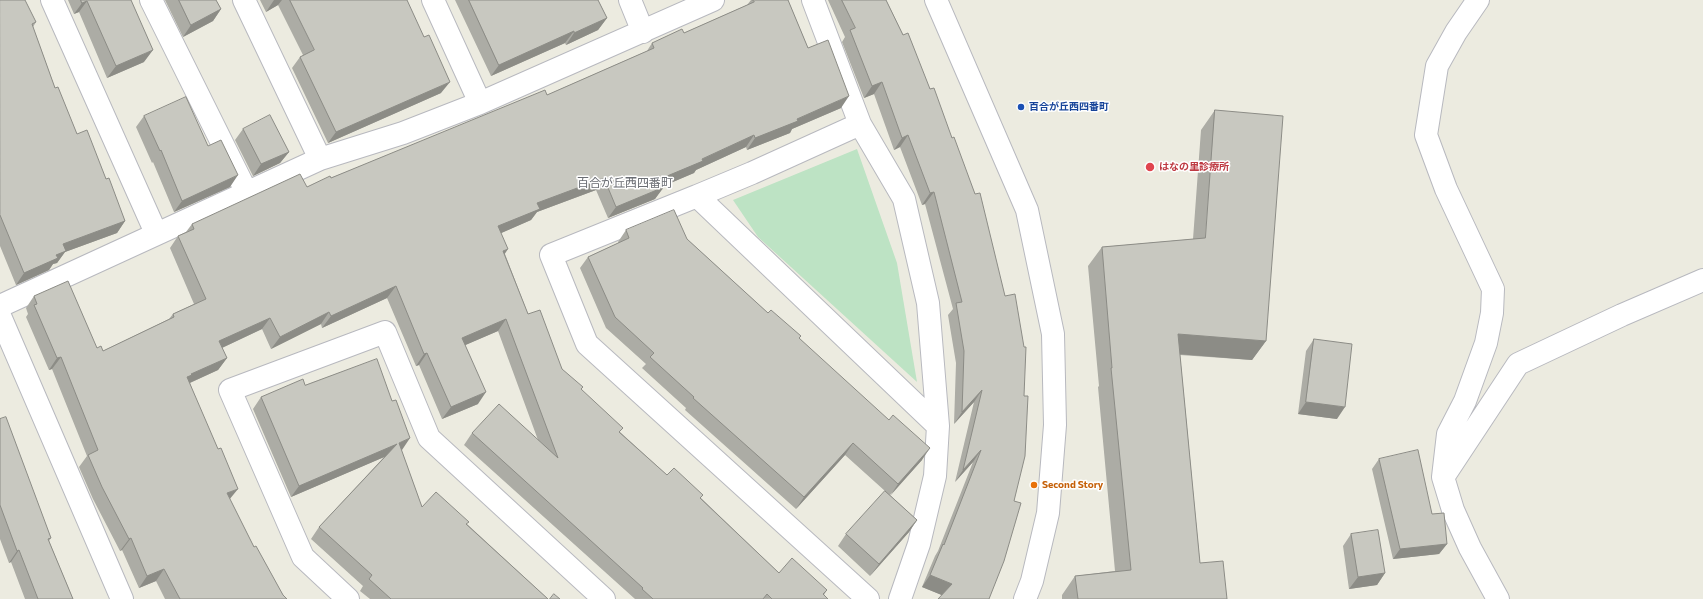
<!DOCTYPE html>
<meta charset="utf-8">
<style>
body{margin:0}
canvas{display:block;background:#ecebe0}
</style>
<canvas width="1703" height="599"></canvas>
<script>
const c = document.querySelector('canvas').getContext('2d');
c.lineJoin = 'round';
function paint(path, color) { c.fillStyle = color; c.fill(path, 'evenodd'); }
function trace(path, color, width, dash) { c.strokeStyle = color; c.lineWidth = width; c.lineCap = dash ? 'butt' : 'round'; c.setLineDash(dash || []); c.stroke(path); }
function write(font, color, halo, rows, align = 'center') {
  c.font = font + ' Commissioner,"Noto Sans JP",sans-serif'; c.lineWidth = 3; c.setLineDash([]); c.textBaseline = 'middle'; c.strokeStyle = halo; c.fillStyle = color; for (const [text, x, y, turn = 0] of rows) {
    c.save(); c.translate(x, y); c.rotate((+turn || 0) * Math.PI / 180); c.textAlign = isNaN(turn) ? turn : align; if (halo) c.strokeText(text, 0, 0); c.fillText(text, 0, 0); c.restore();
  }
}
paint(new Path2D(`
 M 857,149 L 897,263 L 917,382 L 758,237 L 733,200 Z`), '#bde3c4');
const minor = new Path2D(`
 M 52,0 L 156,233
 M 151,0 L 247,193
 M 244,0 L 320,159
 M 433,0 L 480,103
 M 630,0 L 643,32
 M 813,0 L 860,124 L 904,199 L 928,303 L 938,426 L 935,476 L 919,544 L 900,599
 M 936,0 L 1027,210 L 1053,334 L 1055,425 L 1048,513 L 1032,581 L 1025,599
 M 1478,0 L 1456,32 L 1437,66 L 1426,135 L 1446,189 L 1493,289 L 1492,313 L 1486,343 L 1465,401 L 1448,434 L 1443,477 L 1453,510 L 1470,548 L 1498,599
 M 860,124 L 752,173 L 697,196 L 938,426
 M 697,196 L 551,255 L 587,344 L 868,599
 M 0,306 L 320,159 L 403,133 L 480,103 L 713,0
 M 0,316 L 122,599
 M 1446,473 L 1518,364 L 1622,315 L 1703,280
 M 348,599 L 303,557 L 230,390 L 385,332 L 429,438 L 604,599`);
trace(minor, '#b8b9bf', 24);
trace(minor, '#fff', 22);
paint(new Path2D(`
 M 0,0 L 36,22 L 33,27 L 55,88 L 77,134 L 106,179 L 125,221 L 117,233 L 65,252 L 57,263 L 53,264 L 49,270 L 16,285 L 0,246 Z
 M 68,0 L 131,0 L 144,62 L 107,78 L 79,12 L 74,14 Z
 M 165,0 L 216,0 L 221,9 L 213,21 L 183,37 Z
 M 260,0 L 407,0 L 441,93 L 328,143 L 292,68 L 300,57 L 303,55 L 278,5 L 266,12 Z
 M 455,0 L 598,0 L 607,18 L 598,30 L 566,45 L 565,43 L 491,76 Z
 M 751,0 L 788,0 L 808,48 L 841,108 L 792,129 L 790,133 L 747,150 L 746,147 L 696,170 L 694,173 L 663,186 L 655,199 L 608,218 L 596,190 L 537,212 L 531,220 L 501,233 L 505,254 L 528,314 L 562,369 L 620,432 L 667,475 L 701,498 L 779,573 L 827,590 L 824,595 L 828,599 L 635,599 L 464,445 L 472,433 L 538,440 L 498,331 L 465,345 L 478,404 L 442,419 L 419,365 L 416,366 L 387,298 L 322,328 L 321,324 L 271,349 L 262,329 L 222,348 L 227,358 L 218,370 L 190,383 L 230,500 L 254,547 L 283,595 L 287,599 L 165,599 L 156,581 L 139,588 L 122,550 L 120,551 L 93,499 L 79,467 L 87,456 L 52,369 L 49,370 L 26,317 L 28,314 L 26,308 L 34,296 L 97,348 L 103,351 L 169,319 L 173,314 L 194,304 L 170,248 L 178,236 L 186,232 L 192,224 L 307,187 L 547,95 L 647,51 L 652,43 L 684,33 L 747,5 Z
 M 828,0 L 886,0 L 930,89 L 952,138 L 975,194 L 989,599 L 942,595 L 922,587 L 935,556 L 938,551 L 973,462 L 955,482 L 974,402 L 954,424 L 956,363 L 948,315 L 953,309 L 925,204 L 922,205 L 900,147 L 894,150 L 874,94 L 864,98 L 842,42 L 845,37 Z
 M 1215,110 L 1266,341 L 1252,360 L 1180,355 L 1200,563 L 1227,599 L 1062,599 L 1062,595 L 1075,576 L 1115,571 L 1098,387 L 1099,386 L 1088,266 L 1102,247 L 1193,239 L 1201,130 Z
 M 144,116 L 208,146 L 230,187 L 174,212 L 153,162 L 152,163 L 136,127 Z
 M 243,129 L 289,152 L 280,163 L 253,176 L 235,140 Z
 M 626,230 L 687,239 L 768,313 L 799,338 L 922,460 L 890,495 L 917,520 L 909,532 L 870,576 L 838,546 L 846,534 L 885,491 L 845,455 L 796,509 L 685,410 L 686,408 L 642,368 L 646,364 L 606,328 L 580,268 L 588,257 L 618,243 L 618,242 Z
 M 1314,339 L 1337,419 L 1298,414 L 1306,351 Z
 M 305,385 L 402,450 L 401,450 L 422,507 L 467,524 L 548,599 L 370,599 L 360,591 L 363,586 L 311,539 L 319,527 L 384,457 L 291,497 L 253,409 L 261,397 Z
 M 0,419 L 51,538 L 49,541 L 73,599 L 25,599 L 11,562 L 9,563 L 0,539 Z
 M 1379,459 L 1432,514 L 1447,544 L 1439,554 L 1393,559 L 1372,469 Z
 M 1351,534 L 1385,573 L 1377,585 L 1349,589 L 1343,546 Z`), '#acaca5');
paint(new Path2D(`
 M 274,0 L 282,0 L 278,5 L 266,12 Z
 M 87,1 L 79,12 L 74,14 L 82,3 Z
 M 221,9 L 213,21 L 183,37 L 191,25 Z
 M 607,18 L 598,30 L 566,45 L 574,33 Z
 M 574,31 L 565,43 L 491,76 L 499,65 Z
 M 153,50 L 144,62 L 107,78 L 116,66 Z
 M 450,82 L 441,93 L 328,143 L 336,132 Z
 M 882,82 L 874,94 L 864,98 L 872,86 Z
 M 849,96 L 841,108 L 792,129 L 790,133 L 747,150 L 755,138 Z
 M 754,135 L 746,147 L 696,170 L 694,173 L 652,191 L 660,179 Z
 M 908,135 L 900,147 L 894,150 L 902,138 Z
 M 289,152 L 280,163 L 253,176 L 261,164 Z
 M 238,175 L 230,187 L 174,212 L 182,201 Z
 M 604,178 L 596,190 L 537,212 L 531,220 L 490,238 L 498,226 L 537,203 Z
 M 664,187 L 655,199 L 608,218 L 616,207 Z
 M 934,192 L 925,204 L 922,205 L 930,193 Z
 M 125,221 L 117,233 L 65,252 L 57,263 L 53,264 L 49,270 L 16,285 L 24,273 L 63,244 Z
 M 508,249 L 500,261 L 503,251 Z
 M 396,286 L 387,298 L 322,328 L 331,316 Z
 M 329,312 L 321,324 L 271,349 L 280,337 Z
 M 270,318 L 262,329 L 211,353 L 219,341 Z
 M 506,319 L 498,331 L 454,350 L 462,338 Z
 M 1178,334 L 1266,341 L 1252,360 L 1164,353 Z
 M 427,353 L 419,365 L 416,366 L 424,354 Z
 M 61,357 L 52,369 L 49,370 L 57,358 Z
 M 227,358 L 218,370 L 185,385 L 187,377 L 191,374 Z
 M 982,390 L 974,402 L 954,424 L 962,412 Z
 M 486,392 L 478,404 L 442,419 L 451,407 Z
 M 1306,402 L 1345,407 L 1337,419 L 1298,414 Z
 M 410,438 L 402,450 L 390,455 L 399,443 Z
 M 853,443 L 845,455 L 796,509 L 804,497 Z
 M 397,444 L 389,455 L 291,497 L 299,486 Z
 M 930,448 L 922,460 L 890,496 L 898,484 Z
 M 981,450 L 973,462 L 955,482 L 963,470 Z
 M 238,489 L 229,500 L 227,493 Z
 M 917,520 L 909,532 L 870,576 L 879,564 Z
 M 131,538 L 122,550 L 120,551 L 129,539 Z
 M 1447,544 L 1439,554 L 1393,559 L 1400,549 Z
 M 19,550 L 11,562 L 9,563 L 17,551 Z
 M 164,569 L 156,581 L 139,588 L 147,576 Z
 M 1385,573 L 1377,585 L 1349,589 L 1358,577 Z
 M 930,575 L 952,584 L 944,596 L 922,587 Z`), '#8c8c86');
const building = new Path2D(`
 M 0,0 L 25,0 L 36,22 L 32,24 L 55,88 L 58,87 L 77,134 L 87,130 L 106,179 L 109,178 L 125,221 L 63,244 L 66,251 L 56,255 L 58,258 L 24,273 L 0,215 Z
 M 81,0 L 131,0 L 153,50 L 116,66 L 87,1 L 82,3 Z
 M 179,0 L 216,0 L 221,9 L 191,25 Z
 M 290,0 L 407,0 L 424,37 L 429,35 L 450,82 L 336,132 L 300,57 L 314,50 Z
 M 469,0 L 598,0 L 607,18 L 574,33 L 574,31 L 499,65 Z
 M 753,0 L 788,0 L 808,48 L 828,40 L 849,96 L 797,119 L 798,121 L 755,138 L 754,135 L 702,159 L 703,161 L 660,179 L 664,187 L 616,207 L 604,178 L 537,203 L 540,209 L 498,226 L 508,249 L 503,251 L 528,314 L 540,310 L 562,369 L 583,387 L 581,389 L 623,428 L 619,432 L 667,475 L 674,468 L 703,495 L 700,498 L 779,573 L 792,558 L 827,590 L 823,594 L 828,599 L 772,599 L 767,594 L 763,599 L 653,599 L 642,589 L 643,588 L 472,433 L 499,404 L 558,458 L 506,319 L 462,338 L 486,392 L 451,407 L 427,353 L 424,354 L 396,286 L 331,316 L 329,312 L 280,337 L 270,318 L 219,341 L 227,358 L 191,374 L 192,375 L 187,377 L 218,449 L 221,448 L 238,489 L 227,493 L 254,547 L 256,546 L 283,595 L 287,599 L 180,599 L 164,569 L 147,576 L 131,538 L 129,539 L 102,487 L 88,455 L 98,450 L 61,357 L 57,358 L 34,305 L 37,304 L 34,296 L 68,281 L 97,348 L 101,346 L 103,351 L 174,317 L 173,314 L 206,299 L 178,236 L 194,229 L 192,224 L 300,174 L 307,187 L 330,176 L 331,178 L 545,90 L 547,95 L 654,48 L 652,43 L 682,29 L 684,33 L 754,2 Z
 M 842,0 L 886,0 L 903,35 L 908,33 L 930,89 L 934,88 L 952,138 L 954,137 L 975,194 L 980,193 L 1005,296 L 1015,294 L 1024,347 L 1026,347 L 1024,396 L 1028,396 L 1025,456 L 1014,501 L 1021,503 L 1004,561 L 989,599 L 938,599 L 952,584 L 930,575 L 943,544 L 944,545 L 981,450 L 963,470 L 982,390 L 962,412 L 964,351 L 956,303 L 962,302 L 934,192 L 930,193 L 908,135 L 902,138 L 882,82 L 872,86 L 850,30 L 855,28 Z
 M 186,97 L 208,146 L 221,140 L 238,175 L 182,201 L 161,150 L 160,151 L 144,116 Z
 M 1215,110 L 1283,116 L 1266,341 L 1178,334 L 1200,563 L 1223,561 L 1227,599 L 1078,599 L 1075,576 L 1131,570 L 1111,368 L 1112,368 L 1102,247 L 1205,238 Z
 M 270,115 L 289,152 L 261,164 L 243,129 Z
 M 674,210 L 687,239 L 768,313 L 771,310 L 801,336 L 799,338 L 889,420 L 893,415 L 930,448 L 898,484 L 853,443 L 804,497 L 693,398 L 694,397 L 650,357 L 654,353 L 615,317 L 588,257 L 629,238 L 626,230 Z
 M 1314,339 L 1352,344 L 1345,407 L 1306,402 Z
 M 377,359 L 392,401 L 396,400 L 410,438 L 399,443 L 422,507 L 436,492 L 469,522 L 466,524 L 548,599 L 391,599 L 369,579 L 372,575 L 319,527 L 397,444 L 299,486 L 261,397 L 303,379 L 305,385 Z
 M 6,417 L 51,538 L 48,539 L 73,599 L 38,599 L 19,550 L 17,551 L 0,505 L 0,419 Z
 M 1418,450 L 1432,514 L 1444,513 L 1447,544 L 1400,549 L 1379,459 Z
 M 885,491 L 917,520 L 879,564 L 846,534 Z
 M 1378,530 L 1385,573 L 1358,577 L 1351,534 Z
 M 554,594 L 560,599 L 550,599 Z`);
paint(building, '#c8c8c0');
trace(building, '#8c8c86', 1);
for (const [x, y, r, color] of [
 [1021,107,4,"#1a4fb4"],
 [1150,167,5,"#e0444e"],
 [1034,485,4,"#e8710a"]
]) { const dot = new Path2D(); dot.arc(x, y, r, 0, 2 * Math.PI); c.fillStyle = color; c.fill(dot); trace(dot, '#fff', 1.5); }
write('bold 10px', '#164399', '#fff', [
 ["百合が丘西四番町",1029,107]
], 'left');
write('bold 10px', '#be3a42', '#fff', [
 ["はなの里診療所",1159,167]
], 'left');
write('bold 10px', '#c56008', '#fff', [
 ["Second Story",1042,485]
], 'left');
write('12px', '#6a6d73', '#fff', [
 ["百合が丘西四番町",625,183]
]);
</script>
